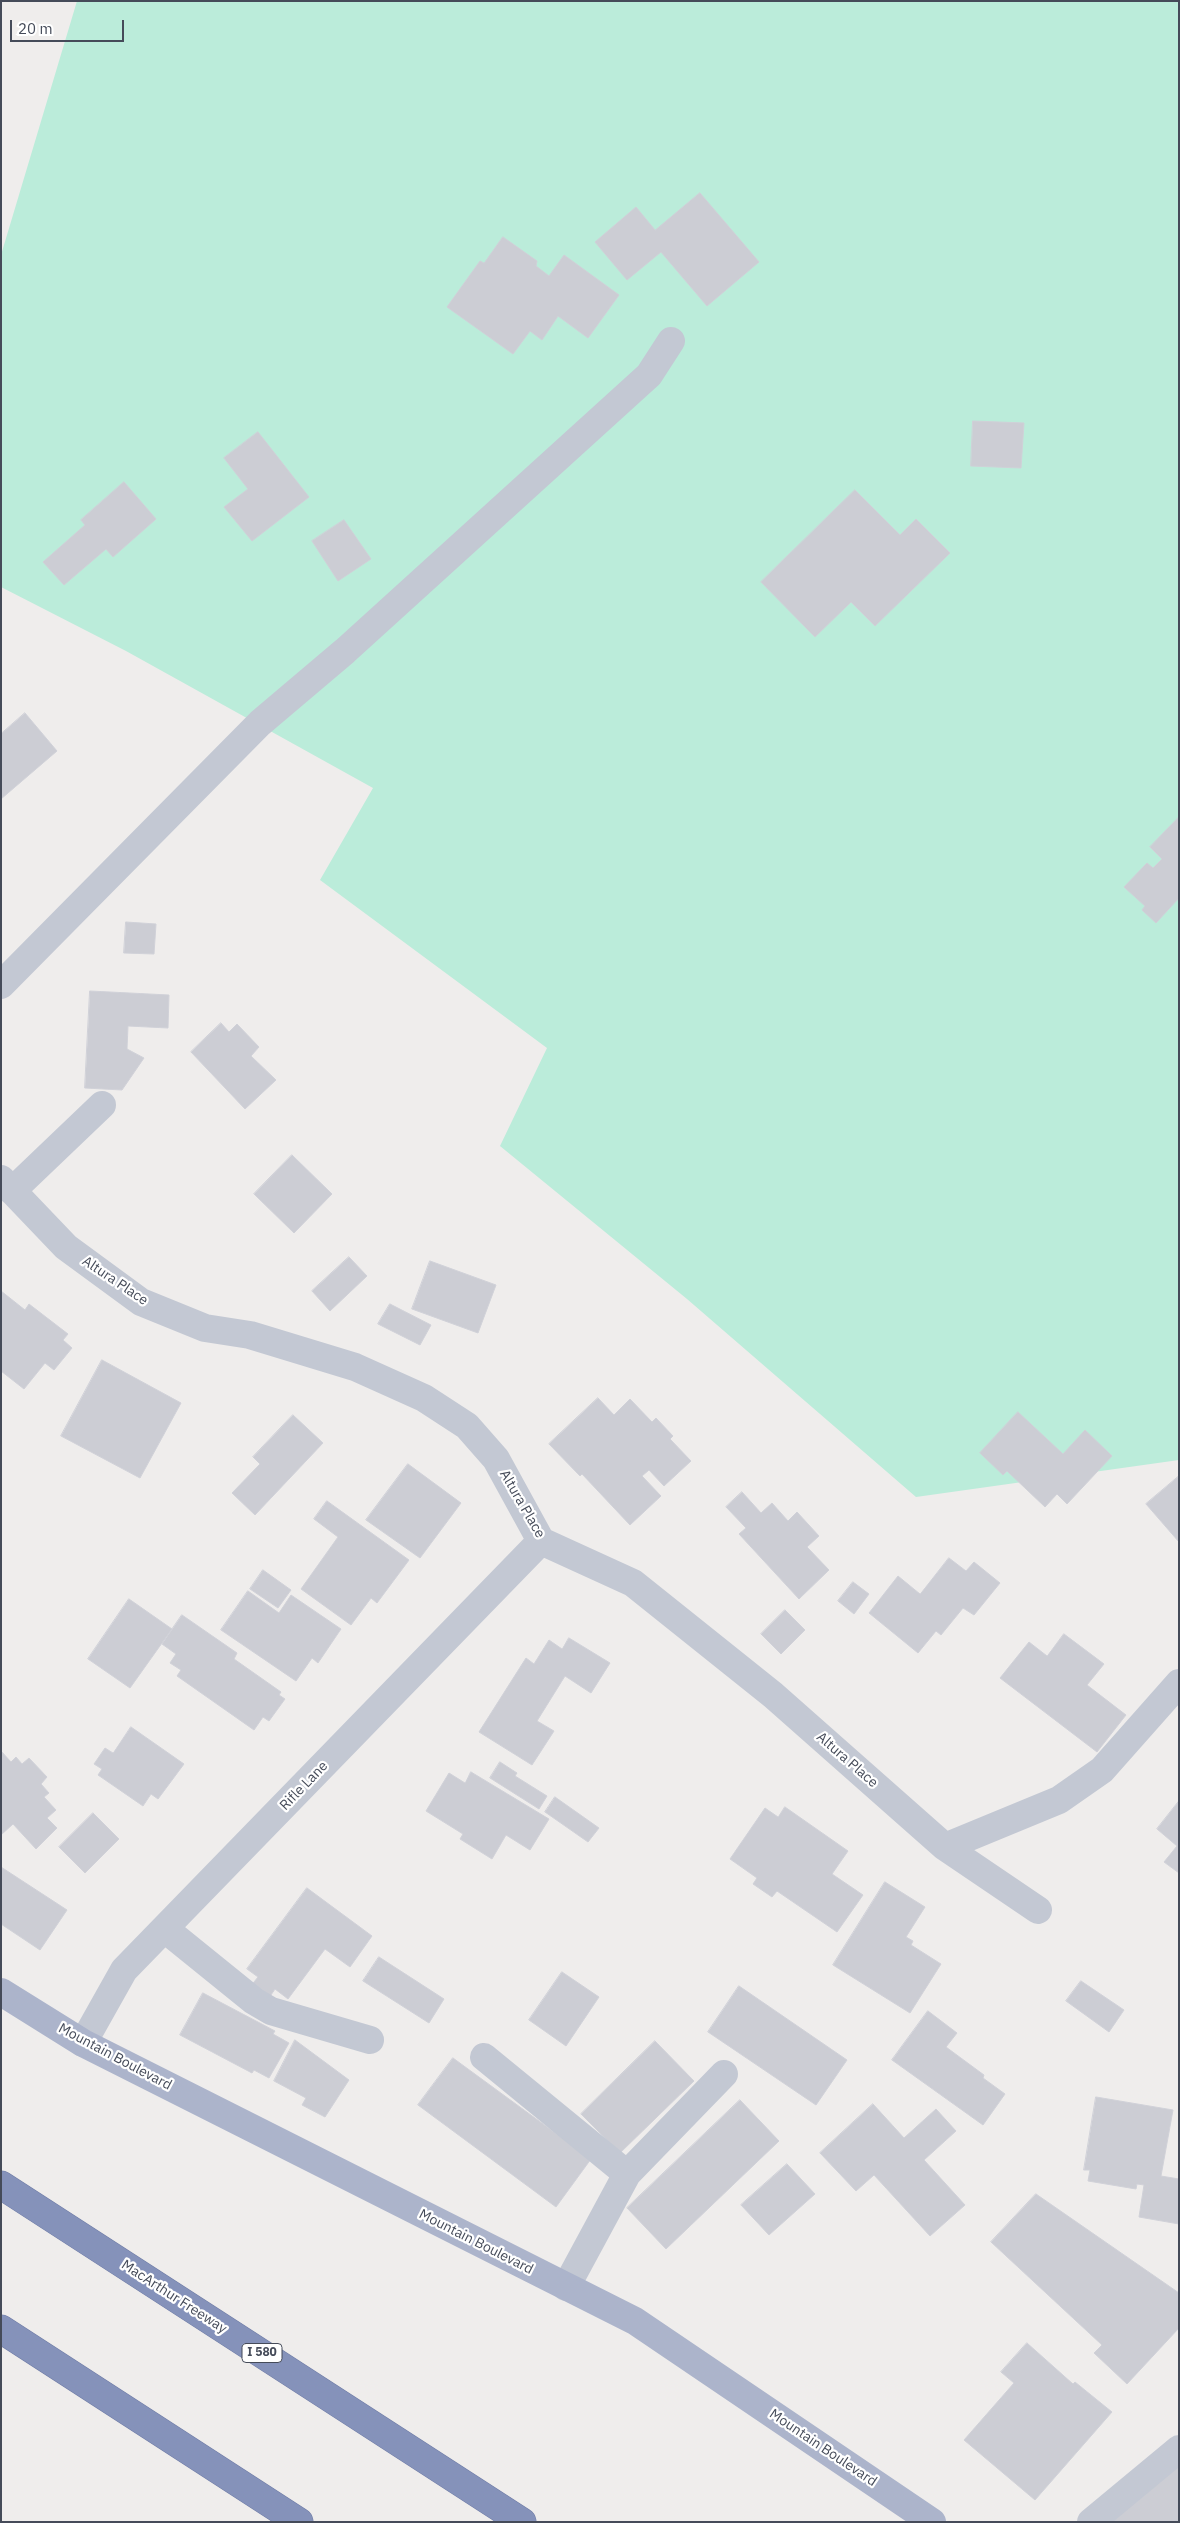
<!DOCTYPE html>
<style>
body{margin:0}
#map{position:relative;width:1180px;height:2523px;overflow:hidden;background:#efedec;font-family:"IBM Plex Sans",sans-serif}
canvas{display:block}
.frame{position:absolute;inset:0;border:2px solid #454b59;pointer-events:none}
.scale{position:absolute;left:10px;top:20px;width:114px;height:22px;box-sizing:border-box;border:2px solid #454b59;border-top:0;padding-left:6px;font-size:15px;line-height:18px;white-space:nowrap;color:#454b59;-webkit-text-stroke:4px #fff;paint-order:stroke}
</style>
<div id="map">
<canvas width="1180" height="2523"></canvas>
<div class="frame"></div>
<div class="scale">20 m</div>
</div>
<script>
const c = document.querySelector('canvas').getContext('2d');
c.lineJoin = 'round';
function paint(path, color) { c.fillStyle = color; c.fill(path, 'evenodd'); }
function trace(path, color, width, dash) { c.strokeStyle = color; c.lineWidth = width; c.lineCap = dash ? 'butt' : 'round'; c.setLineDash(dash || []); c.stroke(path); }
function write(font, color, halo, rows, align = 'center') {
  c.font = font + ' "IBM Plex Sans",sans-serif'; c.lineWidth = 4.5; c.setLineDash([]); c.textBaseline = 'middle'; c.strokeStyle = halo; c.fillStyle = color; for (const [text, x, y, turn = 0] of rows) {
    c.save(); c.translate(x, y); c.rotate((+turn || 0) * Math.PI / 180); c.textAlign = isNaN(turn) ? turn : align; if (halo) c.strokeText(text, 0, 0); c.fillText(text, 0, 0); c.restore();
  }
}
paint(new Path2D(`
 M 77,1 L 1179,1 L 1179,1460 L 916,1497 L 687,1299 L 500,1146 L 547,1048 L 320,880 L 373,788 L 126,651 L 1,587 L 1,255 Z`), '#bbecda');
const building = new Path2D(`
 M 700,193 L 759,262 L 707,306 L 661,252 L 627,280 L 595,242 L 636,207 L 655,230 Z
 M 503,237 L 537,261 L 536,266 L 549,276 L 564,255 L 619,295 L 588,338 L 558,316 L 542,340 L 530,331 L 513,354 L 447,307 L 480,261 L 484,263 Z
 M 973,421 L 1024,423 L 1021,468 L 971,466 Z
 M 258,432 L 309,497 L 252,541 L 224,507 L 248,489 L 224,458 Z
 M 124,482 L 156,519 L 113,557 L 106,549 L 64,585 L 43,562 L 85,525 L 81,520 Z
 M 855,490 L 900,535 L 916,519 L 950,553 L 875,626 L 851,602 L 815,637 L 761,582 Z
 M 344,520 L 371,559 L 338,581 L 312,541 Z
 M 25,713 L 57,751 L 1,799 L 1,734 Z
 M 1179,817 L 1179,898 L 1156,923 L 1142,910 L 1145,906 L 1124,887 L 1147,863 L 1153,868 L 1162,859 L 1150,847 Z
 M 126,922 L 156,924 L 154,954 L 124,953 Z
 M 90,991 L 169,995 L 168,1028 L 128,1026 L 127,1049 L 144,1058 L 122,1090 L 85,1088 Z
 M 221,1023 L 229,1032 L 237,1024 L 259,1047 L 251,1056 L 276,1080 L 245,1109 L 191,1052 Z
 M 292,1155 L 332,1194 L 294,1233 L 254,1194 Z
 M 349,1257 L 367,1276 L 330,1311 L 312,1291 Z
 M 430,1261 L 496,1285 L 478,1333 L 412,1309 Z
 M 1,1291 L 25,1310 L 29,1304 L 68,1334 L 63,1340 L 72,1348 L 54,1370 L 45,1363 L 24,1389 L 1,1371 Z
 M 390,1304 L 431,1325 L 420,1345 L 378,1324 Z
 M 102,1360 L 181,1403 L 140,1478 L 61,1436 Z
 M 598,1398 L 614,1415 L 630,1399 L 652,1422 L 656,1418 L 673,1436 L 670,1439 L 691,1461 L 664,1486 L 649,1470 L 642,1476 L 661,1496 L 630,1525 L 582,1474 L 580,1476 L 549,1444 Z
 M 1018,1412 L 1063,1454 L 1085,1430 L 1112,1456 L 1067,1504 L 1057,1494 L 1045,1507 L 1007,1471 L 1003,1475 L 980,1453 Z
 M 293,1415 L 323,1443 L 255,1515 L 232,1493 L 260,1464 L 253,1457 Z
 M 408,1464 L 461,1503 L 420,1558 L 366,1520 Z
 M 1179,1476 L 1179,1542 L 1146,1504 Z
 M 742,1492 L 761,1513 L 772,1503 L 788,1521 L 797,1512 L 819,1536 L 807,1547 L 829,1570 L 799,1599 L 739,1534 L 746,1528 L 726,1507 Z
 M 327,1501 L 409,1560 L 377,1603 L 371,1598 L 351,1625 L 301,1589 L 338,1537 L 314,1519 Z
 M 949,1558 L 966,1571 L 974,1562 L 1000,1583 L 974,1615 L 963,1608 L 941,1635 L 936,1631 L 918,1653 L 869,1613 L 898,1576 L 920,1594 Z
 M 263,1570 L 291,1590 L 278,1608 L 250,1589 Z
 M 853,1582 L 869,1594 L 854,1614 L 838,1601 Z
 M 248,1591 L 279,1613 L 291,1595 L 341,1629 L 318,1663 L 312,1658 L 296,1681 L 221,1630 Z
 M 129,1599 L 172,1629 L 130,1688 L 88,1659 Z
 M 785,1610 L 805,1630 L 781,1654 L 761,1634 Z
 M 182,1615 L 237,1653 L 234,1659 L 281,1692 L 279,1695 L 285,1699 L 269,1721 L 263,1717 L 254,1730 L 177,1676 L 181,1670 L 170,1663 L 176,1654 L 162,1644 Z
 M 1064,1634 L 1104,1664 L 1087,1685 L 1126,1715 L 1097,1752 L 1000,1678 L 1029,1642 L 1047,1656 Z
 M 569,1638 L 610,1663 L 591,1693 L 565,1676 L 537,1721 L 554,1731 L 532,1765 L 479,1732 L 526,1658 L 534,1664 L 549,1640 L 562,1649 Z
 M 131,1727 L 184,1764 L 158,1799 L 151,1794 L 143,1806 L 98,1775 L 102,1769 L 94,1764 L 105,1748 L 113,1753 Z
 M 1,1751 L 11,1762 L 16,1757 L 22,1764 L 29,1758 L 47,1777 L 41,1784 L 49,1793 L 44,1797 L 56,1810 L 47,1818 L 57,1828 L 36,1849 L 13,1824 L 1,1835 Z
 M 500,1762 L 517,1773 L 515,1776 L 547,1796 L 539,1809 L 490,1778 Z
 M 471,1772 L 549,1819 L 530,1850 L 506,1835 L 492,1859 L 460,1839 L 463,1834 L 426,1811 L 449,1773 L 465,1783 Z
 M 555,1797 L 599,1828 L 588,1842 L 545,1812 Z
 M 1179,1801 L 1179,1873 L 1164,1862 L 1177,1846 L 1157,1829 Z
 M 785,1807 L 848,1851 L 832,1874 L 863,1895 L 837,1932 L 777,1891 L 772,1897 L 753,1884 L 757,1878 L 730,1859 L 765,1808 L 778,1817 Z
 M 93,1813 L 119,1839 L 85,1873 L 59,1847 Z
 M 1,1867 L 67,1910 L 40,1950 L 1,1924 Z
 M 885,1882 L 925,1907 L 906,1937 L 913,1941 L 911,1945 L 941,1964 L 910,2013 L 833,1965 Z
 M 307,1888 L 372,1936 L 350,1967 L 325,1949 L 288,1999 L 275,1989 L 267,2001 L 250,1987 L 258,1977 L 247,1969 Z
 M 379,1957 L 444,1999 L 429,2023 L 363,1981 Z
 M 562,1972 L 599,1997 L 566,2046 L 529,2020 Z
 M 1081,1981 L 1124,2010 L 1109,2032 L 1066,2001 Z
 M 739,1986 L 847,2060 L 816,2105 L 708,2032 Z
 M 203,1993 L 275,2031 L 273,2034 L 289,2043 L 269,2078 L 254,2070 L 252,2073 L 180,2035 Z
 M 928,2011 L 957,2033 L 946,2047 L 984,2075 L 983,2078 L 1005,2094 L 983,2125 L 892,2060 Z
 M 295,2040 L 349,2080 L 325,2117 L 302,2105 L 306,2098 L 274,2081 Z
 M 655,2041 L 694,2081 L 620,2153 L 581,2114 Z
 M 453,2058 L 591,2159 L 556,2207 L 418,2105 Z
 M 1096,2097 L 1173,2110 L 1161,2176 L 1179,2179 L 1179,2224 L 1139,2217 L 1144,2185 L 1137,2184 L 1136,2189 L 1088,2181 L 1090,2170 L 1084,2170 Z
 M 740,2100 L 779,2141 L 666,2249 L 627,2208 Z
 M 873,2104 L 904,2138 L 936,2109 L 956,2131 L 924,2160 L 965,2205 L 930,2236 L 874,2175 L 856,2191 L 820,2153 Z
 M 787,2164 L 815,2194 L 769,2235 L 741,2205 Z
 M 1036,2194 L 1179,2293 L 1179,2328 L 1127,2384 L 1094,2353 L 1102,2345 L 991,2242 Z
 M 1027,2343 L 1073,2384 L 1075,2382 L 1112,2412 L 1035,2500 L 964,2440 L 1014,2383 L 1001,2372 Z
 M 1179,2466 L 1179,2522 L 1109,2522 Z`);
paint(building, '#cccdd4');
trace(building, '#d0d1d8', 1);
const highway = new Path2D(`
 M 1,2185 L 522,2522
 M 1,2329 L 299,2522`);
trace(highway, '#707da6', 29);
trace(new Path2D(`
 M 1,985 L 260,723 L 345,651 L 649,375 L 671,341
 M 1,1179 L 66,1247 L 141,1302 L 205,1328 L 250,1335 L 355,1367 L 424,1398 L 467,1426 L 496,1459 L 541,1541 L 633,1583 L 773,1695 L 945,1847 L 1038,1910
 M 12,1191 L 102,1105
 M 945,1847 L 1059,1800 L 1102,1770 L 1179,1683
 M 165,1929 L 254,2001 L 271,2011 L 370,2040
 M 83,2043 L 124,1970 L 541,1541
 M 484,2057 L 627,2174
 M 566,2287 L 627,2174 L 724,2074
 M 1091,2522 L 1179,2449`), '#c3c8d3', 28);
trace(new Path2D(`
 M 1,1992 L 83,2043 L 635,2321 L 932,2522`), '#acb4cb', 28);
trace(highway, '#8592ba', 28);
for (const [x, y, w] of [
 [262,2353,40]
]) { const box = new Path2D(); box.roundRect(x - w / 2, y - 9.5, w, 19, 4); c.fillStyle = '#fff'; c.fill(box); trace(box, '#454b59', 1); }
write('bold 12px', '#454b59', null, [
 ["I 580",262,2353]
]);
write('14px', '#454b59', '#fff', [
 ["Altura Place",115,1281,34],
 ["Altura Place",522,1504,60],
 ["Altura Place",847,1760,41],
 ["Rifle Lane",304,1786,-46],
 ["Mountain Boulevard",115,2057,28],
 ["Mountain Boulevard",476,2242,27],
 ["MacArthur Freeway",174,2297,33],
 ["Mountain Boulevard",823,2448,34]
]);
</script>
